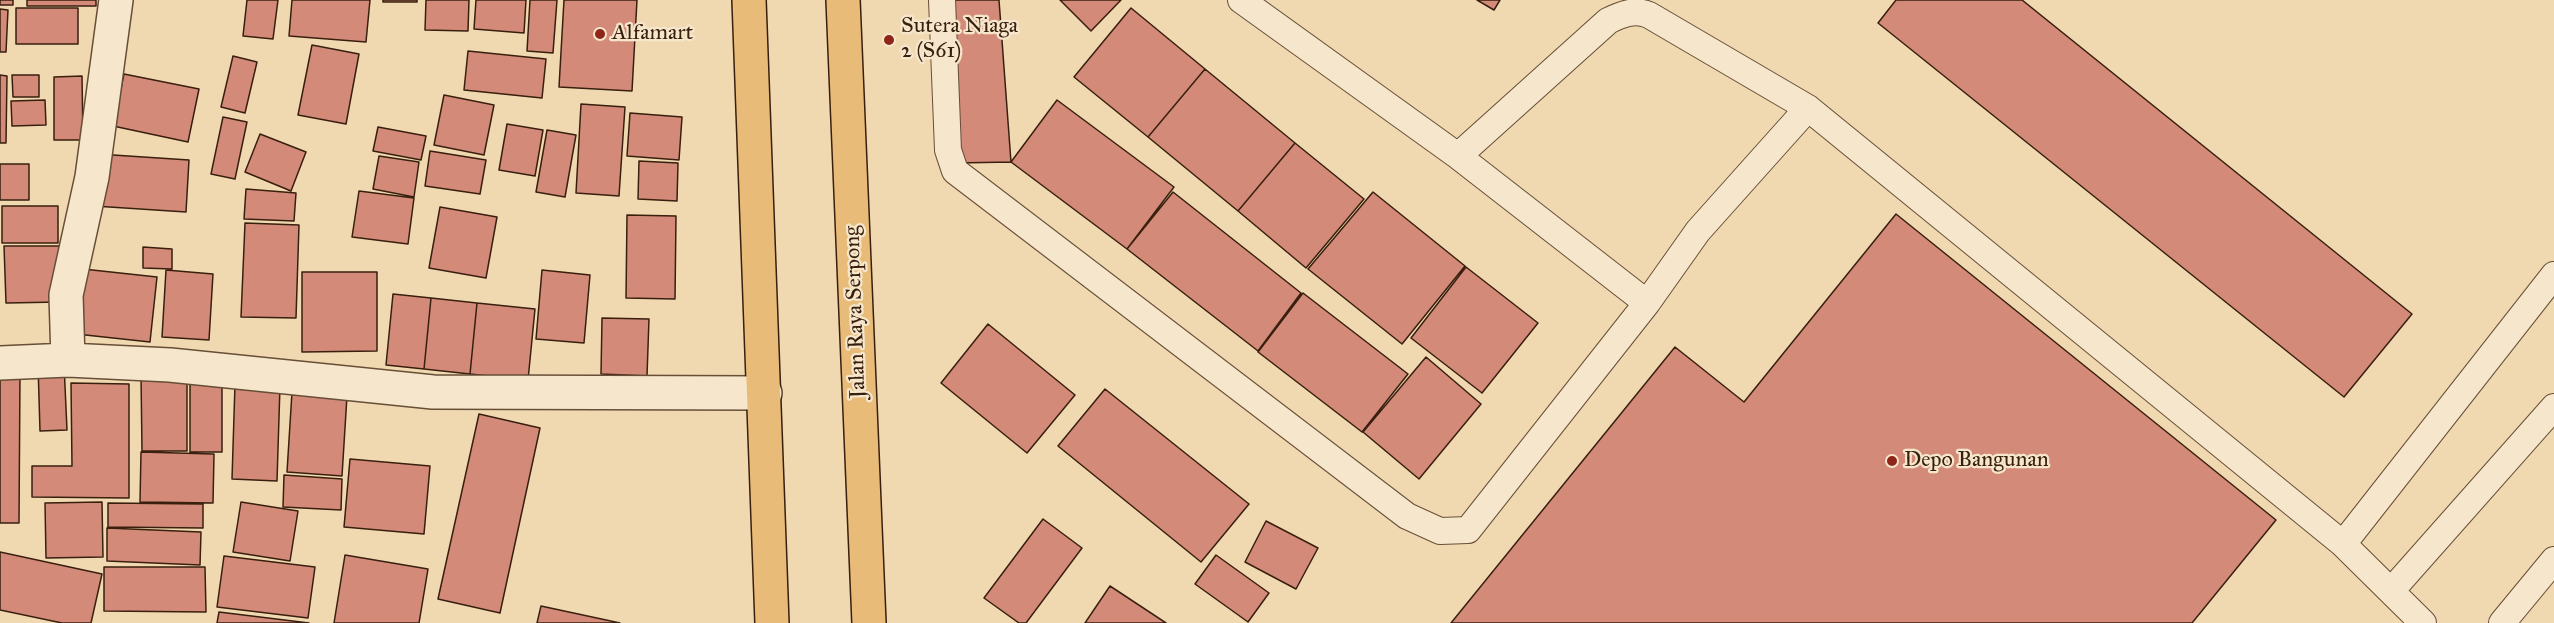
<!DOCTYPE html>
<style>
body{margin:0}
canvas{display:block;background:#f0d9b1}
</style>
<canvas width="2554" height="623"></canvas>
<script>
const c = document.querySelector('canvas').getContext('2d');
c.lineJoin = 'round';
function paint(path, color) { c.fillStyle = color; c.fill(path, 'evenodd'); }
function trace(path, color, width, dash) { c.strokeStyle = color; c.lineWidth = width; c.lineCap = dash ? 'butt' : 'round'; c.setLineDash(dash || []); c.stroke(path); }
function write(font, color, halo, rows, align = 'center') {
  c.font = font + ' "IM FELL Great Primer",serif'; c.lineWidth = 4.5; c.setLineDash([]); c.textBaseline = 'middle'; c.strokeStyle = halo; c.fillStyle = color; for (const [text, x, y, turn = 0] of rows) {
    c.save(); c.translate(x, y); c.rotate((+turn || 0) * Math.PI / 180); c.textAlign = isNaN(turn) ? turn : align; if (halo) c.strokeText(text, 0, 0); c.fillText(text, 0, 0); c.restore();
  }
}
const building = new Path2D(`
 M 0,0 L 13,0 L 13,5 L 0,5 Z
 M 27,0 L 96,0 L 96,6 L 27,6 Z
 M 247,0 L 278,0 L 273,39 L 243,36 Z
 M 292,0 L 370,0 L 366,42 L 289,36 Z
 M 383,0 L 417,0 L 417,2 L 383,2 Z
 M 426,0 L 469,0 L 468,31 L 425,30 Z
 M 476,0 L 526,0 L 524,33 L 474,29 Z
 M 530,0 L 557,0 L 553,53 L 527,51 Z
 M 564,0 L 637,0 L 632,91 L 559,87 Z
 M 952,0 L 999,0 L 1011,162 L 956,163 Z
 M 1060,0 L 1121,0 L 1091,31 Z
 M 1477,0 L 1500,0 L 1494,10 Z
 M 1896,0 L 2022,0 L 2412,314 L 2344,397 L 1878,23 Z
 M 16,8 L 78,8 L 78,44 L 16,44 Z
 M 1131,8 L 1205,69 L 1148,137 L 1074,77 Z
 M 0,9 L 8,10 L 6,52 L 0,52 Z
 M 312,45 L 359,54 L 346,124 L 298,115 Z
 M 468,51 L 546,59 L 542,98 L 464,90 Z
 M 233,56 L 257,62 L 245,113 L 221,107 Z
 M 1205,69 L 1295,143 L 1238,211 L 1148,137 Z
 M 124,74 L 199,89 L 188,142 L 113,126 Z
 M 0,75 L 7,76 L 6,143 L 0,143 Z
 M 12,75 L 39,75 L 39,97 L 13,97 Z
 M 82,76 L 83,140 L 54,140 L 54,77 Z
 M 444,95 L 494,105 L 484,155 L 434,145 Z
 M 45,100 L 46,125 L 12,126 L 11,101 Z
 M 1057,100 L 1174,187 L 1127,249 L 1011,162 Z
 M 581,104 L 625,107 L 619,196 L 576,193 Z
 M 630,113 L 682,117 L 679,160 L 627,156 Z
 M 223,117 L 247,122 L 235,179 L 211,174 Z
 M 507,124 L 543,130 L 535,176 L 499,170 Z
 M 378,127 L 426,136 L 421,160 L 373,151 Z
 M 547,130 L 576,135 L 565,197 L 536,192 Z
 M 260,134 L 306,152 L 291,191 L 245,172 Z
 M 1295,143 L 1364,199 L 1306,268 L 1238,211 Z
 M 430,151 L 486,160 L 480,194 L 425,186 Z
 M 98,154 L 189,160 L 186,212 L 94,206 Z
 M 379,156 L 419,162 L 414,197 L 373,189 Z
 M 639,161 L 678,163 L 677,201 L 638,199 Z
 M 0,164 L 29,164 L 29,200 L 0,200 Z
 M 246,189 L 296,193 L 294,221 L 244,219 Z
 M 359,191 L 414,198 L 408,244 L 352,237 Z
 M 1173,192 L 1301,293 L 1258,351 L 1127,249 Z
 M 1373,192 L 1465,266 L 1402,344 L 1308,269 Z
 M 2,206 L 58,206 L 58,243 L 2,243 Z
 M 440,207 L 497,217 L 486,278 L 429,268 Z
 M 1896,214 L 2276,520 L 2192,623 L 1451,623 L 1675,347 L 1744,402 Z
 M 627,215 L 676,216 L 675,299 L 626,298 Z
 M 245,223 L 299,225 L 296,318 L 241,317 Z
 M 4,246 L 59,246 L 60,302 L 6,303 Z
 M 143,247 L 172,249 L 172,269 L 143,268 Z
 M 1466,267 L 1538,323 L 1482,393 L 1411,338 Z
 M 74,268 L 157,277 L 150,342 L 67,333 Z
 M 166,270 L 213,274 L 209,340 L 162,337 Z
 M 542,270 L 590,275 L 584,343 L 536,339 Z
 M 302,272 L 377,272 L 377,351 L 302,352 Z
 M 1303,293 L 1408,374 L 1362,432 L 1258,352 Z
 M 393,294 L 431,298 L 424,369 L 386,365 Z
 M 431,298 L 477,303 L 470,374 L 424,369 Z
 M 477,303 L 535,309 L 528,380 L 470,374 Z
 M 602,318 L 649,319 L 647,376 L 601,374 Z
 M 988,324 L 1075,395 L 1027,453 L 941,383 Z
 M 1426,357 L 1481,404 L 1419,479 L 1363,432 Z
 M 64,364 L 67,430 L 40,431 L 38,365 Z
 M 0,374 L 20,374 L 19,523 L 0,523 Z
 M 141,376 L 187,376 L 187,451 L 142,451 Z
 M 190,378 L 222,378 L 222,452 L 190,452 Z
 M 71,383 L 129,384 L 129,498 L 32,497 L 32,466 L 72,466 Z
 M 235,384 L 280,386 L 277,481 L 232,479 Z
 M 1105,389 L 1249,504 L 1201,562 L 1058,446 Z
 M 292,392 L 347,396 L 342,476 L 287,472 Z
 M 479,414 L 540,428 L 500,613 L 438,599 Z
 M 141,452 L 214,454 L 213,503 L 140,502 Z
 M 350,459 L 430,466 L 424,534 L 344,527 Z
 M 284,475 L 342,479 L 341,510 L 283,507 Z
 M 102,502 L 103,557 L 46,558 L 45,503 Z
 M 241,502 L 298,511 L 290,561 L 233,552 Z
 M 108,503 L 203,504 L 203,528 L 108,527 Z
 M 1043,519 L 1082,548 L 1026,623 L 1019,623 L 984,598 Z
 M 1266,521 L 1318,548 L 1296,589 L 1245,562 Z
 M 107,528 L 201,532 L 200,565 L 107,561 Z
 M 0,552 L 102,574 L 91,623 L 62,623 L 0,610 Z
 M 345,555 L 428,569 L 419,623 L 334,623 Z
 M 1216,555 L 1269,593 L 1248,622 L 1195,584 Z
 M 224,556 L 315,567 L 308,618 L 217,607 Z
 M 104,567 L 205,567 L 206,612 L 104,611 Z
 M 1110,586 L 1166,623 L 1085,623 Z
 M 541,606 L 620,623 L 537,623 Z
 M 219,612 L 309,623 L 217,623 Z`);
paint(building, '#d38a79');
trace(building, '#391f0e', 1.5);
const service = new Path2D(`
 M 942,0 L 948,150 L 955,171 L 1407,516 L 1440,531 L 1468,530 L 1647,303 L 1458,156
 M 1241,0 L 1458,156 L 1608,21 C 1622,14 1635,9 1649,15 L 1808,108 L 2343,544 L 2423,623
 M 1647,303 L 1698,231 L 1808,108
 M 2343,544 L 2554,275
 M 2391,591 L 2554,407
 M 2502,623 L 2554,560`);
const minor = new Path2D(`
 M 68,360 L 66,295 L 92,177 L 116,0
 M 0,363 L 68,360 L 170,365 L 433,392 L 765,393`);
const primary = new Path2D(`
 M 749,0 L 772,623
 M 843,0 L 869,623`);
trace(service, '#674e37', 28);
trace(minor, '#674e37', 36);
trace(primary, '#391f0e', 36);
trace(service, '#f5e6cc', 26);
trace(minor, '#f5e6cc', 33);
trace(primary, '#e8bc78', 33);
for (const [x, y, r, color] of [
 [600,34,6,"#8f2418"],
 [889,40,6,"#8f2418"],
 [1892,461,6,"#8f2418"]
]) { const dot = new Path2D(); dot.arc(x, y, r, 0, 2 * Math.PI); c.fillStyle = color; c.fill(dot); trace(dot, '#f5e6cc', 2); }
write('22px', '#391f0e', '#f5e6cc', [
 ["Sutera Niaga",901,27],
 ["2 (S61)",901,52],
 ["Alfamart",612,34],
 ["Depo Bangunan",1904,461]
], 'left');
write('22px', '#391f0e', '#f5e6cc', [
 ["Jalan Raya Serpong",856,312,-92]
]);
</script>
